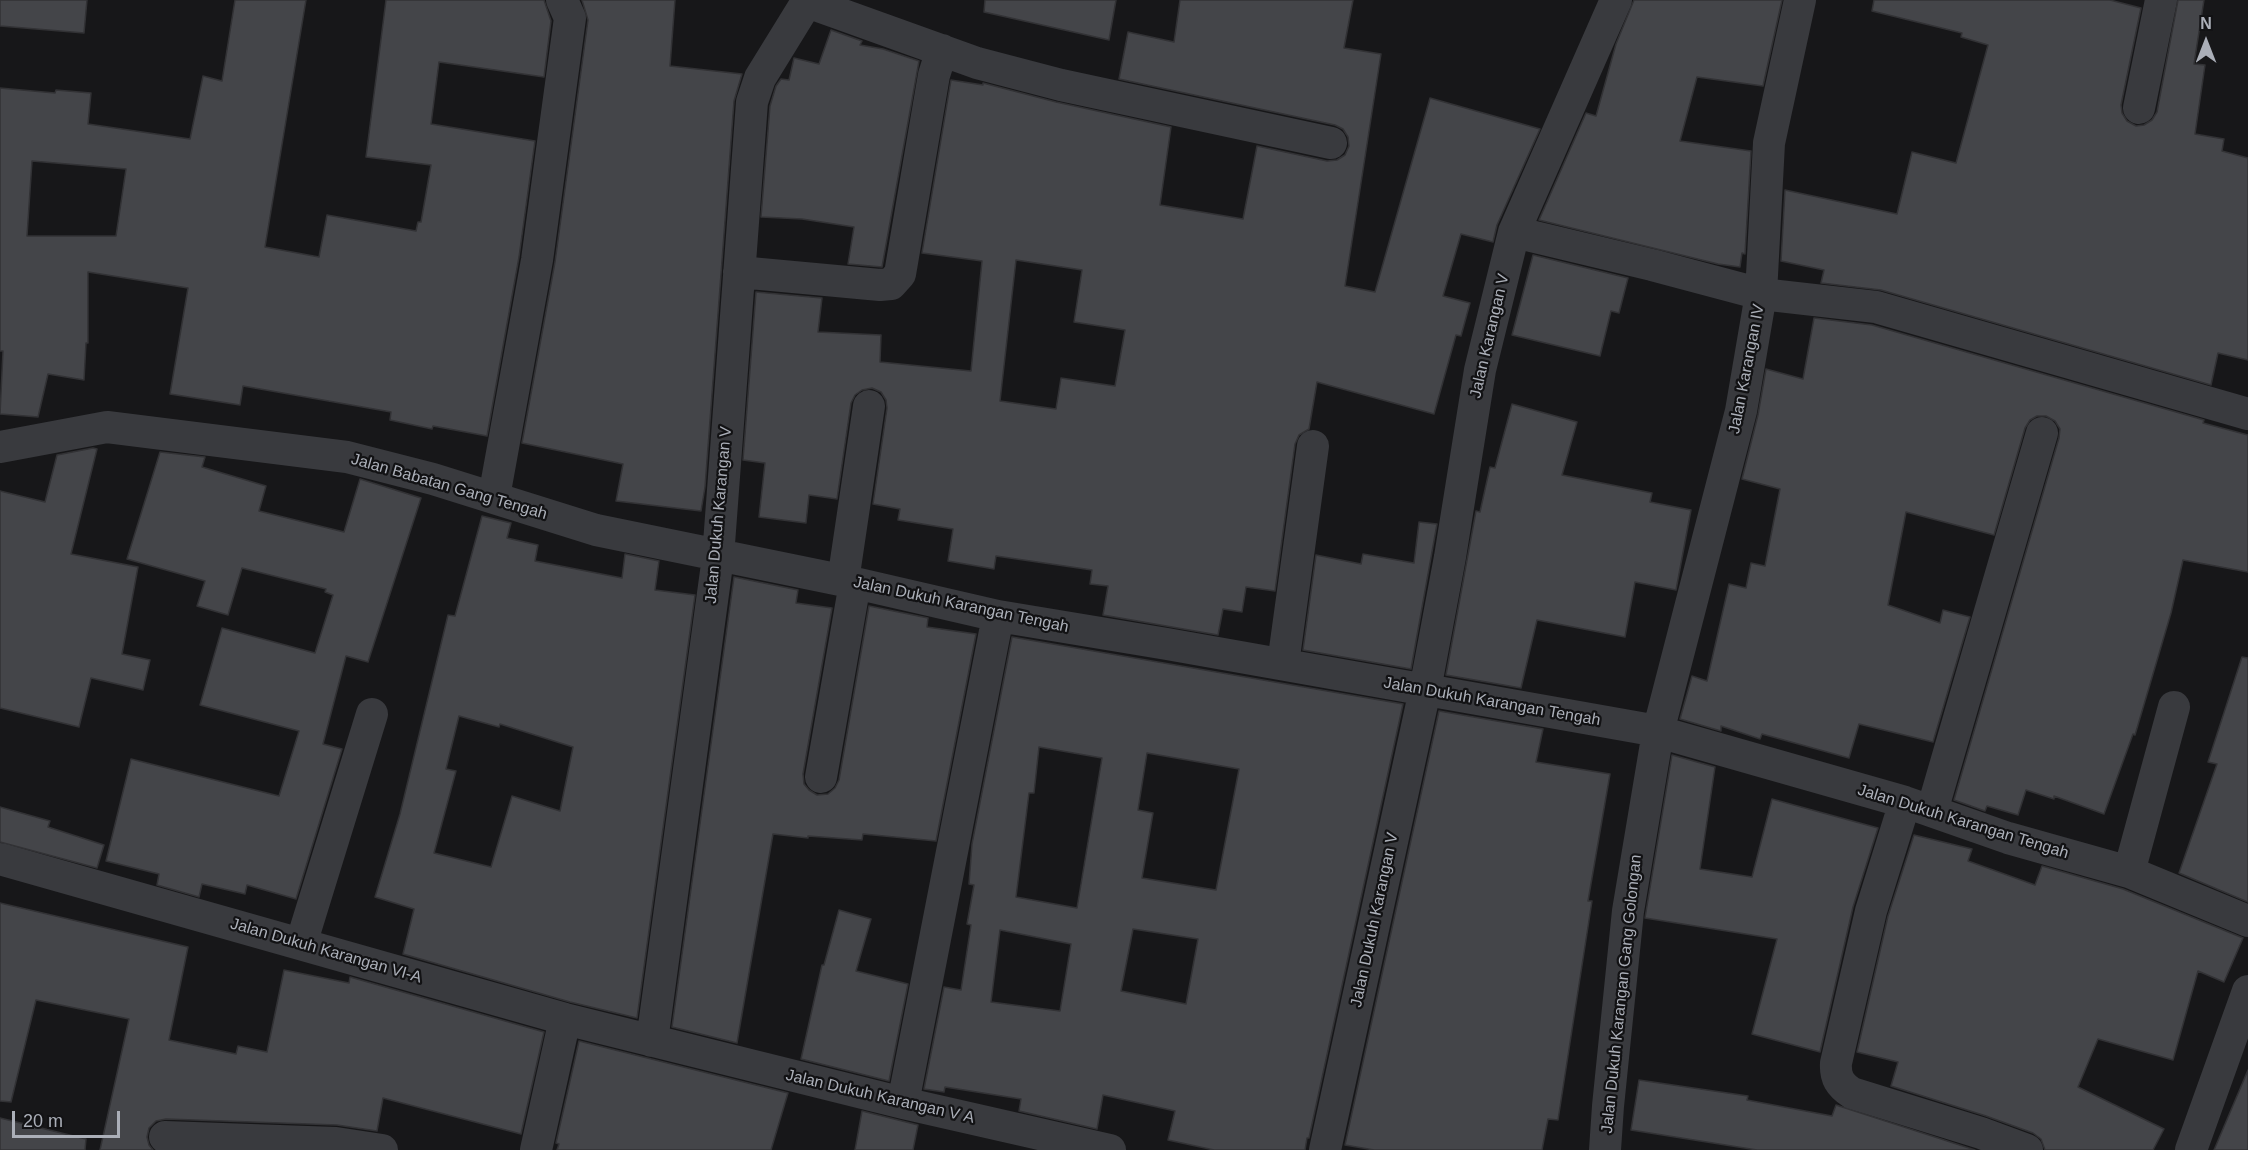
<!DOCTYPE html>
<style>
body{margin:0}
#map{position:relative;width:2248px;height:1150px;overflow:hidden;background:#171719;font-family:Arial,sans-serif}
canvas{display:block}
.north{position:absolute;left:2176px;top:12px;width:60px;height:60px;-webkit-text-stroke:4px #121214;paint-order:stroke;rotate:0deg;font-size:16px;font-weight:700;line-height:24px;text-align:center;color:#abafb8}
.north::after{content:'';display:block;margin:auto;width:21px;height:27px;background:#abafb8;clip-path:polygon(50% 0,100% 100%,50% 72%,0 100%)}
.scale{position:absolute;left:12px;top:1111px;width:108px;height:27px;box-sizing:border-box;border:3px solid #abafb8;border-top:0;padding-left:8px;font-size:18px;line-height:21px;white-space:nowrap;color:#abafb8;-webkit-text-stroke:4px #121214;paint-order:stroke}
</style>
<div id="map">
<canvas width="2248" height="1150"></canvas>
<div class="north">N</div>
<div class="scale">20 m</div>
</div>
<script>
const c = document.querySelector('canvas').getContext('2d');
c.lineJoin = 'round';
function paint(path, color) { c.fillStyle = color; c.fill(path, 'evenodd'); }
function trace(path, color, width, dash) { c.strokeStyle = color; c.lineWidth = width; c.lineCap = dash ? 'butt' : 'round'; c.setLineDash(dash || []); c.stroke(path); }
function write(font, color, halo, rows, align = 'center') {
  c.font = font + ' Arial,sans-serif'; c.lineWidth = 4.5; c.setLineDash([]); c.textBaseline = 'middle'; c.strokeStyle = halo; c.fillStyle = color; for (const [text, x, y, turn = 0] of rows) {
    c.save(); c.translate(x, y); c.rotate((+turn || 0) * Math.PI / 180); c.textAlign = isNaN(turn) ? turn : align; if (halo) c.strokeText(text, 0, 0); c.fillText(text, 0, 0); c.restore();
  }
}
const building = new Path2D(`
 M 0,0 L 87,0 L 84,33 L 0,26 Z
 M 235,0 L 306,0 L 265,247 L 319,257 L 327,215 L 416,231 L 418,222 L 421,222 L 431,165 L 366,157 L 386,0 L 544,0 L 551,21 L 544,77 L 439,62 L 431,124 L 535,141 L 519,257 L 487,436 L 433,426 L 432,429 L 390,420 L 391,412 L 243,386 L 240,405 L 170,394 L 188,288 L 88,272 L 88,343 L 86,343 L 84,380 L 48,374 L 38,417 L 0,414 L 3,351 L 0,351 L 0,88 L 55,93 L 56,90 L 91,93 L 88,124 L 190,139 L 203,76 L 222,81 ZM 32,161 L 126,169 L 116,236 L 27,236 Z
 M 582,0 L 675,0 L 670,66 L 742,74 L 734,101 L 705,487 L 701,511 L 616,501 L 623,464 L 522,443 L 555,262 L 588,20 Z
 M 985,0 L 1116,0 L 1109,40 L 984,12 Z
 M 1180,0 L 1353,0 L 1344,48 L 1381,54 L 1345,286 L 1375,292 L 1430,98 L 1540,129 L 1497,225 L 1493,242 L 1461,234 L 1443,296 L 1470,303 L 1461,336 L 1456,335 L 1434,414 L 1317,382 L 1309,429 L 1299,435 L 1295,444 L 1275,591 L 1246,587 L 1242,612 L 1223,609 L 1218,635 L 1103,615 L 1108,586 L 1090,584 L 1092,570 L 996,556 L 994,569 L 948,561 L 953,529 L 898,520 L 900,509 L 873,504 L 887,408 L 886,400 L 881,392 L 872,388 L 862,390 L 855,395 L 851,403 L 837,499 L 809,495 L 806,523 L 759,517 L 765,463 L 743,460 L 756,292 L 822,298 L 818,332 L 881,335 L 880,362 L 971,371 L 982,261 L 922,253 L 951,80 L 983,85 L 983,83 L 1056,102 L 1171,127 L 1160,205 L 1243,219 L 1257,146 L 1327,161 L 1337,160 L 1345,155 L 1349,146 L 1348,137 L 1343,129 L 1335,125 L 1119,79 L 1128,32 L 1174,42 ZM 1016,260 L 1082,270 L 1074,322 L 1125,330 L 1115,386 L 1061,378 L 1056,409 L 1000,401 Z
 M 1634,0 L 1782,0 L 1763,86 L 1697,77 L 1680,141 L 1751,151 L 1745,254 L 1742,253 L 1740,267 L 1718,264 L 1539,220 L 1586,113 L 1596,116 L 1616,44 Z
 M 1874,0 L 2110,0 L 2141,8 L 2121,105 L 2122,113 L 2127,121 L 2136,126 L 2144,125 L 2152,120 L 2157,112 L 2178,0 L 2204,0 L 2194,64 L 2205,65 L 2195,134 L 2224,139 L 2222,151 L 2248,158 L 2248,360 L 2218,353 L 2211,385 L 1881,290 L 1821,283 L 1824,270 L 1781,261 L 1785,190 L 1897,214 L 1912,152 L 1956,163 L 1988,45 L 1961,37 L 1962,33 L 1872,11 Z
 M 831,30 L 862,41 L 860,45 L 883,49 L 919,61 L 882,267 L 848,264 L 854,227 L 802,219 L 761,217 L 770,106 L 776,86 L 781,79 L 789,80 L 794,58 L 819,64 Z
 M 1533,255 L 1628,278 L 1619,313 L 1611,311 L 1600,356 L 1512,335 Z
 M 1814,318 L 1872,325 L 2204,420 L 2203,423 L 2248,435 L 2248,572 L 2183,560 L 2171,613 L 2135,735 L 2133,734 L 2104,814 L 2054,796 L 2054,799 L 2026,790 L 2018,815 L 1987,806 L 1985,811 L 1954,800 L 2059,438 L 2060,429 L 2055,421 L 2046,416 L 2037,416 L 2030,420 L 2025,428 L 1994,535 L 1906,512 L 1888,605 L 1940,623 L 1943,610 L 1970,617 L 1933,742 L 1859,724 L 1849,758 L 1762,734 L 1760,739 L 1721,726 L 1721,731 L 1680,719 L 1692,676 L 1707,681 L 1729,584 L 1746,588 L 1751,563 L 1765,566 L 1780,489 L 1742,479 L 1758,415 L 1766,369 L 1803,379 Z
 M 1512,404 L 1577,422 L 1562,475 L 1652,493 L 1650,502 L 1691,510 L 1676,590 L 1635,582 L 1625,637 L 1537,620 L 1521,688 L 1446,675 L 1476,511 L 1480,512 L 1490,467 L 1495,468 Z
 M 93,448 L 97,449 L 71,554 L 138,567 L 122,654 L 150,660 L 143,690 L 91,678 L 79,727 L 0,708 L 0,491 L 45,502 L 57,455 Z
 M 160,452 L 205,457 L 202,467 L 266,486 L 259,511 L 344,532 L 360,479 L 421,498 L 368,662 L 346,656 L 323,744 L 342,749 L 296,899 L 247,885 L 245,894 L 202,884 L 199,897 L 157,885 L 159,874 L 106,861 L 131,759 L 279,796 L 299,731 L 200,705 L 222,628 L 315,653 L 333,595 L 325,592 L 326,589 L 242,568 L 228,615 L 197,606 L 205,581 L 127,559 Z
 M 482,516 L 511,523 L 507,538 L 538,545 L 535,561 L 622,578 L 625,554 L 659,561 L 655,590 L 695,595 L 637,1018 L 570,1002 L 403,954 L 414,909 L 375,897 L 400,814 L 448,615 L 455,616 ZM 459,716 L 499,727 L 500,724 L 573,747 L 560,811 L 512,796 L 491,867 L 434,853 L 456,771 L 446,769 Z
 M 1419,522 L 1437,524 L 1411,669 L 1303,650 L 1316,555 L 1361,564 L 1363,554 L 1414,563 Z
 M 734,577 L 798,590 L 796,603 L 832,608 L 803,774 L 804,784 L 809,790 L 817,795 L 828,794 L 835,788 L 839,780 L 869,606 L 928,618 L 927,627 L 976,634 L 936,841 L 863,834 L 862,840 L 808,836 L 808,838 L 773,834 L 737,1043 L 672,1027 Z
 M 1012,637 L 1403,704 L 1309,1138 L 1307,1138 L 1305,1150 L 1214,1150 L 1168,1140 L 1175,1111 L 1103,1095 L 1097,1129 L 1019,1111 L 1021,1099 L 945,1087 L 944,1092 L 924,1089 L 944,987 L 961,990 L 971,925 L 967,924 L 974,885 L 969,884 L 972,844 ZM 1039,747 L 1102,758 L 1077,908 L 1016,897 L 1029,793 L 1034,793 ZM 1147,753 L 1239,769 L 1216,890 L 1142,878 L 1153,813 L 1138,810 ZM 1133,929 L 1198,939 L 1186,1004 L 1121,991 ZM 1000,930 L 1071,944 L 1060,1011 L 991,1002 Z
 M 2242,657 L 2248,658 L 2248,902 L 2179,873 L 2217,764 L 2208,762 Z
 M 1439,711 L 1543,729 L 1536,762 L 1610,774 L 1588,901 L 1592,901 L 1558,1120 L 1548,1119 L 1542,1150 L 1374,1150 L 1345,1145 Z
 M 1672,755 L 1715,767 L 1700,869 L 1752,877 L 1772,799 L 1878,828 L 1853,907 L 1820,1052 L 1752,1034 L 1777,939 L 1645,918 Z
 M 0,807 L 50,821 L 48,827 L 104,845 L 97,868 L 0,842 Z
 M 1914,835 L 1972,849 L 1968,861 L 2035,885 L 2042,866 L 2123,889 L 2243,938 L 2224,982 L 2198,971 L 2173,1060 L 2098,1039 L 2078,1087 L 2164,1129 L 2153,1150 L 2045,1150 L 2041,1139 L 2033,1133 L 1986,1116 L 1891,1086 L 1898,1062 L 1857,1052 L 1888,916 Z
 M 0,903 L 188,947 L 169,1040 L 236,1054 L 238,1046 L 267,1052 L 284,970 L 349,983 L 350,977 L 544,1032 L 521,1134 L 383,1098 L 377,1131 L 337,1125 L 166,1119 L 156,1121 L 149,1128 L 147,1137 L 149,1145 L 153,1150 L 100,1150 L 129,1019 L 36,1000 L 11,1102 L 0,1101 Z
 M 839,910 L 871,919 L 856,971 L 908,984 L 889,1081 L 801,1059 L 822,965 L 824,965 Z
 M 579,1041 L 788,1093 L 771,1150 L 557,1150 L 559,1144 L 556,1143 Z
 M 2248,1070 L 2248,1150 L 2214,1150 Z
 M 1639,1080 L 1748,1096 L 1747,1100 L 1832,1116 L 1836,1105 L 1975,1150 L 1757,1150 L 1631,1130 Z
 M 862,1111 L 918,1125 L 913,1150 L 855,1150 Z
 M 0,1118 L 86,1139 L 85,1150 L 0,1150 Z`);
paint(building, '#444549');
trace(building, '#323235', 1.5);
trace(new Path2D(`
 M 807,2 L 977,63 L 1061,85 L 1331,143
 M 2139,108 L 2161,0
 M 1514,232 L 1652,265 L 1761,294 L 1876,307 L 2248,414
 M 739,272 L 880,285 L 891,284 L 900,274 L 934,75 L 942,50
 M 0,447 L 107,427 L 347,457 L 433,479 L 596,530 L 855,583 L 998,616 L 1167,644 L 1652,730 L 1905,802 L 2008,838 L 2129,872 L 2248,921
 M 494,497 L 537,260 L 570,18 L 562,0
 M 843,581 L 869,406
 M 1283,664 L 1313,446
 M 821,777 L 855,583
 M 1905,802 L 1871,911 L 1836,1063 C 1835,1078 1840,1085 1852,1093 L 1981,1133 L 2027,1150
 M 1932,811 L 2042,433
 M 0,859 L 565,1019 L 903,1103 L 1110,1150
 M 2129,872 L 2174,707
 M 301,944 L 372,714
 M 652,1041 L 718,557 L 752,102 L 760,78 L 808,0
 M 903,1103 L 998,616
 M 165,1137 L 336,1143 L 382,1150
 M 536,1150 L 565,1019
 M 1325,1150 L 1425,690 L 1450,557 L 1480,370 L 1514,232 L 1616,0
 M 1605,1150 L 1608,1106 L 1628,911 L 1658,732 L 1741,411 L 1761,294 L 1769,143 L 1800,0
 M 2191,1150 L 2248,991`), '#393a3e', 32);
write('16px', '#abafb8', '#121214', [
 ["Jalan Karangan V",1490,336,-77],
 ["Jalan Karangan IV",1747,369,-79],
 ["Jalan Babatan Gang Tengah",449,487,16],
 ["Jalan Dukuh Karangan V",719,515,-85],
 ["Jalan Dukuh Karangan Tengah",961,605,12],
 ["Jalan Dukuh Karangan Tengah",1492,702,10],
 ["Jalan Dukuh Karangan Tengah",1963,822,17],
 ["Jalan Dukuh Karangan V",1375,920,-78],
 ["Jalan Dukuh Karangan VI-A",326,951,16],
 ["Jalan Dukuh Karangan Gang Golongan",1622,994,-84],
 ["Jalan Dukuh Karangan V A",880,1097,13]
]);
</script>
